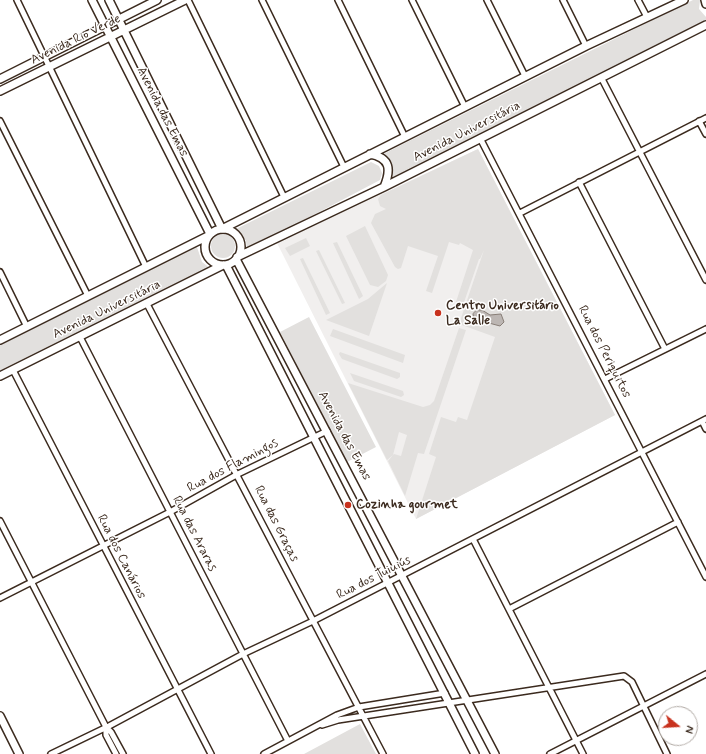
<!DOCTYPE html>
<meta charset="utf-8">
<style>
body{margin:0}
#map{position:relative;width:706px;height:754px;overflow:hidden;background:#fff;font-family:Mynerve,sans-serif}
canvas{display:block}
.north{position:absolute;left:658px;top:706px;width:40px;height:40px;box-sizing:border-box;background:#fff;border:1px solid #b1aaa5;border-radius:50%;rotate:108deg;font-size:11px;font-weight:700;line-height:16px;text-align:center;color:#3b2a1e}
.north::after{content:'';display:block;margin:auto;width:14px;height:18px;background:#c8321e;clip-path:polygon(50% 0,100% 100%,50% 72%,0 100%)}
</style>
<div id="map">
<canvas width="706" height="754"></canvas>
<div class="north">N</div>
</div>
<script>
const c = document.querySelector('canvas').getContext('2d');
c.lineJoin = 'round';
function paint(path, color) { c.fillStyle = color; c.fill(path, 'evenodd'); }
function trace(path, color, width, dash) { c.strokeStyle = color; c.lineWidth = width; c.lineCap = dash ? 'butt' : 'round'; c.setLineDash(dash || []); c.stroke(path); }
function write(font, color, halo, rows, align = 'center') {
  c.font = font + ' Mynerve,sans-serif'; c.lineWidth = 3; c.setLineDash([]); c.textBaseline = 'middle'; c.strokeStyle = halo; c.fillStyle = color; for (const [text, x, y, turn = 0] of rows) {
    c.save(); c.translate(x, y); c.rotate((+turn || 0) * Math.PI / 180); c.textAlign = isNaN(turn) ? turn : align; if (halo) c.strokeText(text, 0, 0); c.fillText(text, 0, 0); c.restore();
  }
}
paint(new Path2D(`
 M 478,149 L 615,415 L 416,519 L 277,243 Z`), '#f1efee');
paint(new Path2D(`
 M 693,0 L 700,0 L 699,9 L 706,17 L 706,20 L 391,179 C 393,168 389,163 381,155 Z
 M 478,149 L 615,415 L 416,519 L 436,457 L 429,454 L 441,417 L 456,422 L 458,417 L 467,420 L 495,337 L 459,324 L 484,250 L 480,259 L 479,259 L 462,308 L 455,305 L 473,250 L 460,243 L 459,245 L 449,242 L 432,293 L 426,291 L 438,256 L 408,246 L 401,268 L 398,269 L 395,267 L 371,223 L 375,214 L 386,209 L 380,206 L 378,199 L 381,195 Z
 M 371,162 L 379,166 L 382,173 L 380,180 L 247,250 L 246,241 L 236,229 Z
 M 365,226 L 388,275 L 386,281 L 378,287 L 370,285 L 346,236 Z
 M211 246a12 12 0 1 1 24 0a12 12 0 1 1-24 0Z
 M 306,238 L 310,246 L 290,256 L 285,248 Z
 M 337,242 L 363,296 L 359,299 L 333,243 Z
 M 197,247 L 202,262 L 210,268 L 0,372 L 0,345 Z
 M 319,250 L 345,303 L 342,304 L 316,251 Z
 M 303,258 L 330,313 L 326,315 L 300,259 Z
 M 387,283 L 369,336 L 326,320 L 368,299 Z
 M 309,317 L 376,447 L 347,462 L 280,332 Z
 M 459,328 L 466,330 L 424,454 L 418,453 L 405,496 L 388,461 L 393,455 L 387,460 L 348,383 L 423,407 L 430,405 L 434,401 ZM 399,432 L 407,435 L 401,456 L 394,454 L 393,455 Z
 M 333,329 L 405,355 L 403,363 L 330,336 Z
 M 340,352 L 400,373 L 400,377 L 397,379 L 342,359 L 339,354 Z
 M 350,373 L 403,391 L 404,395 L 401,397 L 354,381 Z
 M 360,724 L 376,754 L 304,754 Z`), '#e2e0de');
const water = new Path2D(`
 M 477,310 L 482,310 L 490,315 L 501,314 L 504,322 L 500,326 L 474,319 L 473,314 Z`);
paint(water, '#bcb6b3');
trace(water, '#887e77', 1);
const street = new Path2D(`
 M 17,0 L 146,267
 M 188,0 L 284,197
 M 262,0 L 344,167
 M 338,0 L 405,137
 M 412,0 L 465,107
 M 487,0 L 525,76
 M 563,0 L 586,46
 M 638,0 L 647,17
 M 602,79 L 706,280
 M 0,121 L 88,296
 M 699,121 L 706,134
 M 480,138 L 706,577
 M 579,182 L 665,349
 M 520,213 L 706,118
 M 0,272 L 27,327
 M 147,304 L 383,754
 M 80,337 L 288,741
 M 13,370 L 211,754
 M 605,379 L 706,329
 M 702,421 L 706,429
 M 0,521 L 106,727 L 111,732 L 123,754
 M 473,539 L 583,754
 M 0,598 L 170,512 L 238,474 L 327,431
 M 509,609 L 678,522
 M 322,725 L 338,720 L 624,676 L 632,682 L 667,754
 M 106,727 L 106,735 L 116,754
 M 51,754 L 109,726 L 243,654 L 313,621 L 706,419
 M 264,754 L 337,715 L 359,707 L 445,693
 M 550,754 L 706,674`);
const secondary = new Path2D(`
 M 92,0 L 210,234
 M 109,0 L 222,229
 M 705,0 L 706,4
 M 0,79 L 157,0
 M 0,91 L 185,0
 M 370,154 C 391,158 391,170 384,187
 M 224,228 L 586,46 L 684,0
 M205 247a18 18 0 1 1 36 0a18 18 0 1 1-36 0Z
 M 237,257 L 384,187 L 706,25
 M 236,259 L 495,754
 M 226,265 L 475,754
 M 0,340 L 208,236
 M 0,376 L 223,265
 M 0,716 L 19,754`);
trace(street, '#3b2a1e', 8);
trace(secondary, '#3b2a1e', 10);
trace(street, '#fff', 5);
trace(secondary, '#fff', 7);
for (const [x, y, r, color] of [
 [438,313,4,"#c8321e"],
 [348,505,4,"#c8321e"]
]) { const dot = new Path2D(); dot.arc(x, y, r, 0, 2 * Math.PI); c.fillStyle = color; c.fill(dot); trace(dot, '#fff', 1.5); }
write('13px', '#3b2a1e', '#fff', [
 ["Avenida Rio Verde",76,40,-26],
 ["Avenida das Emas",162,112,63],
 ["Avenida Universitária",467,132,-27],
 ["Avenida Universitária",107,310,-26],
 ["Rua dos Periquitos",604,352,63],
 ["Avenida das Emas",344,436,62],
 ["Rua dos Flamingos",233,466,-28],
 ["Rua das Graças",276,524,63],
 ["Rua das Araras",194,534,63],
 ["Rua dos Canários",121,557,63],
 ["Rua dos Tuiuiús",374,578,-27]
]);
write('bold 13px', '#3b2a1e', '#fff', [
 ["Centro Universitário",446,306],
 ["La Salle",446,321],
 ["Cozinha gourmet",356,505]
], 'left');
</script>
